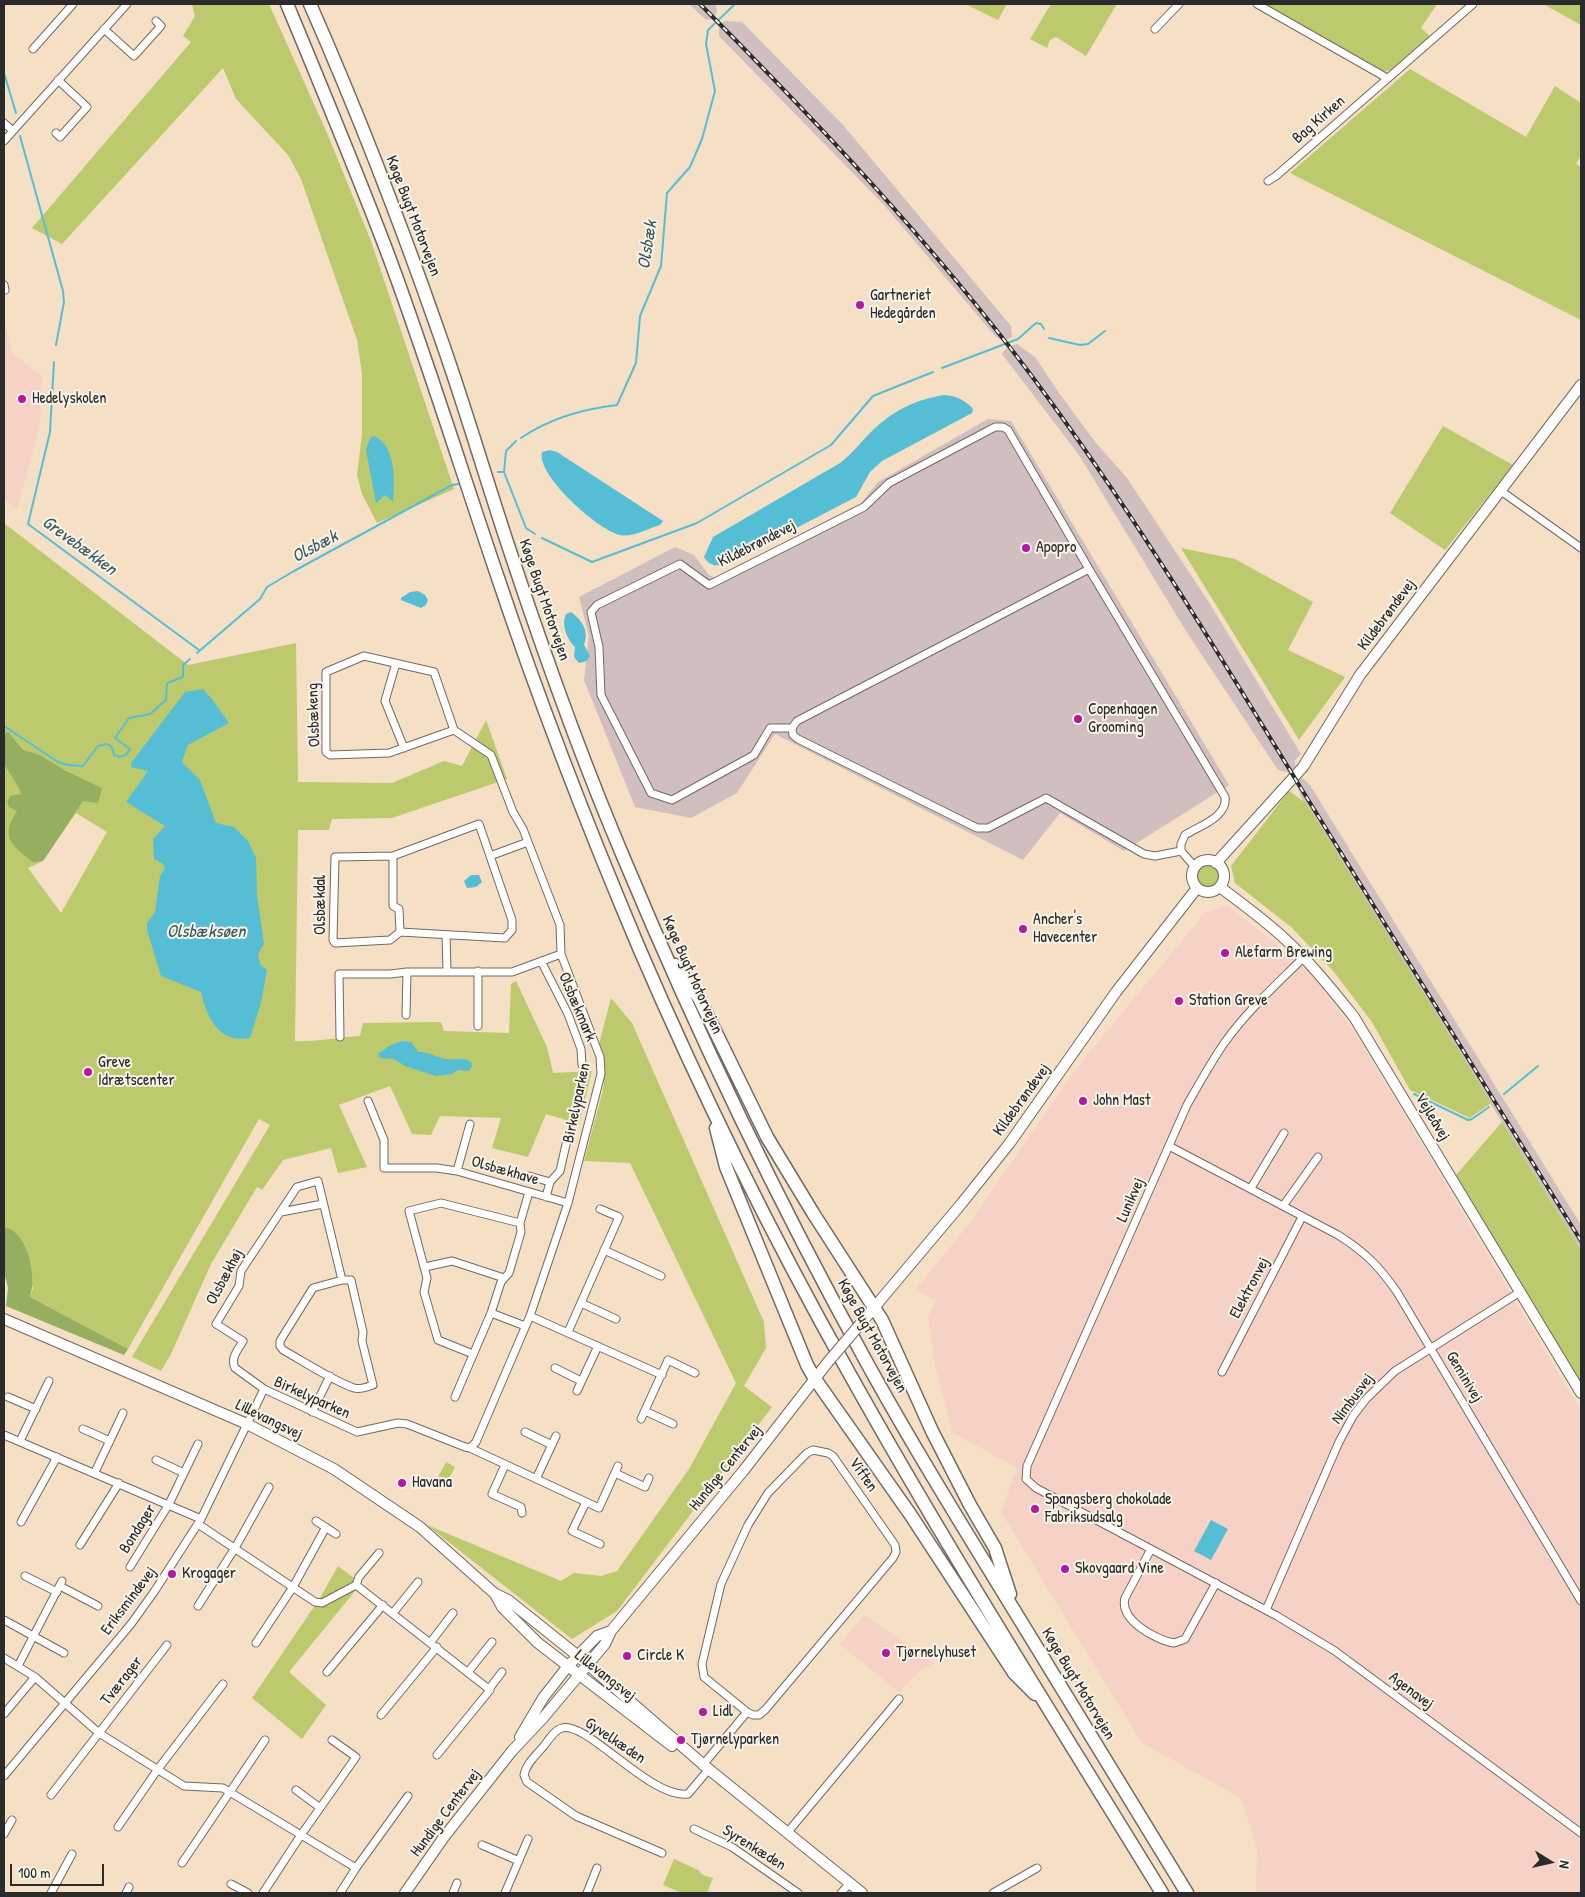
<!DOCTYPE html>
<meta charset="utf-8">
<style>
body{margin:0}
#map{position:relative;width:1585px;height:1897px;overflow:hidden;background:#f5dfc5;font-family:"Patrick Hand",sans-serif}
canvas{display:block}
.frame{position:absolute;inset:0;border:5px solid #2b2b2b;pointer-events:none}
.north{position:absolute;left:1525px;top:1837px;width:50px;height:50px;-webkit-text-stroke:4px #f7f3e8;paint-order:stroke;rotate:100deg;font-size:14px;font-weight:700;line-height:20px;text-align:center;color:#2b2b2b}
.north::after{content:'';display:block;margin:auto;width:18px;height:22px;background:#2b2b2b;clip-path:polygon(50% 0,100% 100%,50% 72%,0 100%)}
.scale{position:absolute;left:10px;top:1864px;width:94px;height:22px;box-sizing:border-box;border:2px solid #2b2b2b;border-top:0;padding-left:6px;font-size:15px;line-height:18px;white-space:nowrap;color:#2b2b2b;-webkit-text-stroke:4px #f7f3e8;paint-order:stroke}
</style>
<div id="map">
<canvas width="1585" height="1897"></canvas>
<div class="frame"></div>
<div class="north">N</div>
<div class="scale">100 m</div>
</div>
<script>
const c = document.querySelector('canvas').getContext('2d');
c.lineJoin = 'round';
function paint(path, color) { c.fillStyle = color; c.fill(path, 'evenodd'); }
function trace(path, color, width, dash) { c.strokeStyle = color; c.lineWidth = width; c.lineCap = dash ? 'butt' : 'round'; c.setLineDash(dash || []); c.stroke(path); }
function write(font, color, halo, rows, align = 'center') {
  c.font = font + ' "Patrick Hand",sans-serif'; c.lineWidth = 4; c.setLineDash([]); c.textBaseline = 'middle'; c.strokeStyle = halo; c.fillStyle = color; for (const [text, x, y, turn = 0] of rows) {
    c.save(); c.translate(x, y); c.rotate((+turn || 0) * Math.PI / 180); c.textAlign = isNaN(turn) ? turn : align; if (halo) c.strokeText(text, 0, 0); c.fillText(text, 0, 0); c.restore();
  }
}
paint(new Path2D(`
 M 4,320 L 13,354 L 42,376 L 40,423 L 17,510 L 4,500 Z
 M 1227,905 L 1307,969 L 1354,1031 L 1581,1411 L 1581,1893 L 1256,1893 L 1257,1848 L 1241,1798 L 1142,1743 L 1001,1512 L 1017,1468 L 953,1433 L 935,1365 L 928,1317 L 935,1301 L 916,1289 L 970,1223 L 1075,1070 L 1205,913 Z
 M 864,1615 L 934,1663 L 920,1671 L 899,1692 L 840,1644 Z`), '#f6d1c5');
paint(new Path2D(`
 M 689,4 L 716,4 L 717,13 L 712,19 L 706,20 Z
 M 724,21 L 742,22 L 843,125 L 1011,326 L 1012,337 L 1003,341 L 995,336 L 884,205 L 719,36 L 719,27 Z
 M 1017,344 L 1035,357 L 1059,393 L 1096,443 L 1127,478 L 1210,604 L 1301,754 L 1295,760 L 1295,767 L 1290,773 L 1278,770 L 1186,631 L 1079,455 L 1002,354 L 1007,348 Z
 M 988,419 L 1011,421 L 1229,785 L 1124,851 L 1060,813 L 1023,860 L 775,734 L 737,793 L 691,818 L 635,807 L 584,680 L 589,636 L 579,597 L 675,547 L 694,555 L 709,575 L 715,578 L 861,503 L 878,482 Z
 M 1301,777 L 1310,785 L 1581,1225 L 1581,1250 L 1302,799 L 1296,783 Z`), '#d1bfbf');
paint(new Path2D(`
 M 192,4 L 269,4 L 327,133 L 371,241 L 454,489 L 377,523 L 362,494 L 357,475 L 362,434 L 362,374 L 357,340 L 301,179 L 288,155 L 236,99 L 223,68 L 62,244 L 32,228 L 191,42 L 183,36 L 195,16 Z
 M 965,4 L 1007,4 L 998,20 Z
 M 1051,4 L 1117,4 L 1086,56 L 1056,37 L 1050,40 L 1047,48 L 1030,39 Z
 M 1265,4 L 1437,4 L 1421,28 L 1430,36 L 1391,70 L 1383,72 Z
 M 1543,4 L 1581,4 L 1581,25 Z
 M 1410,69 L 1526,137 L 1555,86 L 1581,103 L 1581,155 L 1576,164 L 1581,167 L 1581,320 L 1290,173 Z
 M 1443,426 L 1513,465 L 1445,550 L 1390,513 Z
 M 4,523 L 188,665 L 296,643 L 298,782 L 392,783 L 444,761 L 462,766 L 486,720 L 507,779 L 392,818 L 332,819 L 329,830 L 298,830 L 295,1041 C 317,1042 338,1037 360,1036 L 363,1023 L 441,1022 L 444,1031 L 509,1033 L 511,984 L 516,981 L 547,1047 L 553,1073 L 592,1071 L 579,1124 L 546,1114 L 528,1157 L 492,1148 L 501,1118 L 440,1116 L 431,1135 L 412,1134 L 390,1086 L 339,1105 L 367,1167 L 338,1173 L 331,1148 L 283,1160 L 262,1190 L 257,1187 L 211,1264 L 171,1354 L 161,1371 L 132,1357 L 270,1125 L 259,1119 L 128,1349 L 30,1297 L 33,1288 L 6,1227 L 4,1227 ZM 76,813 L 107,832 L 61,913 L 28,868 L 43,861 Z
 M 1181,548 L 1235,559 L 1313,602 L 1288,650 L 1345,677 L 1299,740 Z
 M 1289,791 L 1306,803 L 1491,1103 L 1470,1118 L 1410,1090 L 1372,1022 L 1334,972 L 1291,927 L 1235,883 L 1231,866 Z
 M1195 876a12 12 0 1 1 24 0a12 12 0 1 1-24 0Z
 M 611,998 L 632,1023 L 764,1322 L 766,1348 L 744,1386 L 772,1407 L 617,1611 L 572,1639 L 427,1525 L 561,1581 L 574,1573 L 601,1576 L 617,1571 L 689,1469 L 736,1383 L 630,1163 L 584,1161 L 603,1090 L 605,1062 L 599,1044 Z
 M 1502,1122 L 1581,1250 L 1581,1387 L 1456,1175 Z
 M 446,1462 L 455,1467 L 446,1484 L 437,1479 Z
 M 338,1566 L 354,1578 L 355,1591 L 289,1672 L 326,1705 L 302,1739 L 252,1698 L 320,1598 Z
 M 674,1859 L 698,1870 L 703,1875 L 713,1878 L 707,1893 L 682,1893 L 663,1885 Z`), '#bcca6d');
paint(new Path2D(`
 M 8,732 L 23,750 L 40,755 L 66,771 L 102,788 L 98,803 L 83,801 L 43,861 L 33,862 C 11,845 0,837 17,811 L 9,807 L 7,802 L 10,796 L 21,794 L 19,788 L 4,764 L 4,734 Z
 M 4,1227 C 28,1231 37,1277 30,1297 L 128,1349 L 124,1355 L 6,1306 L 8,1288 L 4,1272 Z`), '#95ae60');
paint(new Path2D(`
 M 944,395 C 957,396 965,400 973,409 L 972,413 L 882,461 L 870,472 L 856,497 L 727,564 C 717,566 710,567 704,557 L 713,537 L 840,463 C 852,454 860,443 870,433 C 892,411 914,400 944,395 Z
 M 374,436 C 396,445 395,482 393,502 L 385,495 L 376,503 L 366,450 L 370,438 Z
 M 550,450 L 557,452 L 663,521 L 660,525 C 649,528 632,538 620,535 C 598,530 536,475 542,452 Z
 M 418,591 L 425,595 L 428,600 L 426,605 L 421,608 L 401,600 L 401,598 L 410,592 Z
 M 571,612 C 583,621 589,631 584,645 L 590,656 L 587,661 L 579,663 L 574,657 L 575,647 C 567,639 561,625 566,614 Z
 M 203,689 L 211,698 L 229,723 L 188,745 L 182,762 L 200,780 L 216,823 L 234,827 L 248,841 L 256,858 L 257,895 L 264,944 L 258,954 L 260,964 L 267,970 L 261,1003 L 250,1038 C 218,1044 207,1017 201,992 L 161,976 L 147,930 L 147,923 L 155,912 L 160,876 L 165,868 L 163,864 L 154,859 L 153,839 L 165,826 L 126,802 L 148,771 L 131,767 L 131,763 L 185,692 Z
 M 471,875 L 479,875 L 482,882 L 476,887 L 467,888 L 464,881 Z
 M 401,1041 L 411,1042 L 418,1052 C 429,1051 436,1058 447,1059 C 455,1060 463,1057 471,1062 L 472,1066 L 469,1071 L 458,1070 L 452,1074 L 436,1076 L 405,1066 L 394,1059 L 380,1058 L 378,1054 L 389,1046 Z
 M 1211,1520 L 1228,1529 L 1211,1560 L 1194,1551 Z`), '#56bed4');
trace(new Path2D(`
 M 4,73 L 16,113
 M 20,136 L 63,291 L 64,302 L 56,345
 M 1049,338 L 1080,345 L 1088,344 L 1105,331
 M 54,362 L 50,432 L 28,524 L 199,650
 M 942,368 L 1018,339 L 1036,323 L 1041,324 L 1044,329
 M 521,438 C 550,418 583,409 617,405 L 636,363 L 640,316 L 661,266 L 667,193 L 690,167 L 702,139 L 715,91 L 706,44 L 708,30 L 735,4
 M 498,472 L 504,472 L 506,451 L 516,441
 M 504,472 L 526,528 L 535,534
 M 542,538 L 592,562 L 697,523 L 831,445 L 873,396 L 933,372
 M 197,653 L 260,599 L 267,587 L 294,571 L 452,485 L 459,484
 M 4,726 L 58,762 L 68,765 L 83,766 L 98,746 L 107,744 L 112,747 L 114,755 L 119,757 L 126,755 L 130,749 L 115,738 L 129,718 L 150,714 L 166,700 L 167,683 L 183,677 L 183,665 L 190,659
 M 1414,1094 L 1468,1120 L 1472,1119 L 1489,1107
 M 1504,1094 L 1538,1066`), '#56bed4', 2);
const street = new Path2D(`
 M 1257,4 L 1387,78
 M 104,29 L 134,56 L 161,26 L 156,21
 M 1155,29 L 1179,4
 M 33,49 L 73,4
 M 4,123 L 13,131
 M 56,133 L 60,137 L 87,107 L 58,80
 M 4,141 L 127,4
 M 1268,181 L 1276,176 L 1473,4
 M 4,285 L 5,290
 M 1501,491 L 1581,548
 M 396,663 L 385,701 L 404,748
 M 792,728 L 770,728 L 754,755 L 672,800 L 651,793 L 601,695 L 599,647 L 591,612 L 597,605 L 680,564 L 709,585 L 864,507 L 889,483 L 995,427 L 1003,427 L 1008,430 L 1089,569
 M 1181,851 L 1155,856 L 1144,854 L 1046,798 L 988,828 L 977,828 L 798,739 L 793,735 L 792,728 L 797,721 L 1089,569 L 1225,797 C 1228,817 1199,826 1185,835 L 1181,844 L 1181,851 L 1195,867
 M 393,856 L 393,906 L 399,909 L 400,932
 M 490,856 L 479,824 L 393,856 L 335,857 L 333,940 L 335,943 L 390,940 L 400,932 L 505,938 L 512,930 L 512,920 L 490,856 L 528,842
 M 446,935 L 447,971
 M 1303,958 C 1276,985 1247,1011 1225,1042 C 1211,1062 1199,1084 1187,1105 L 1027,1466 L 1026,1479 L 1036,1488 L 1277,1616 L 1335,1651 L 1581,1833
 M 541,961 L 568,1014 L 581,1049 L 582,1065
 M 406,1015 L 407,972
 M 478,1026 L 478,971
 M 340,1037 L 339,974 L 390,974 L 407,972 L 512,972 L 561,954
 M 368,1101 L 384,1140 L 384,1168 L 437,1168 L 457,1171 L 568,1203
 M 1169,1146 L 1338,1235 C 1365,1252 1379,1266 1397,1292 L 1581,1601
 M 457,1171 L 470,1124
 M 529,1176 L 550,1182 L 560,1171 L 567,1140
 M 1251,1188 L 1284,1133
 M 546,1197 L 550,1182
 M 1283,1206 L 1318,1157
 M 281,1212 L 323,1204
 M 604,1250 L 661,1276
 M 425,1267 L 452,1261 L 504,1278
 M 342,1280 L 351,1280 L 363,1332 L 362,1341 L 373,1385 C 367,1387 360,1390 354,1388 C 333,1381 303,1361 283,1350 L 280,1346 L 280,1341 L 313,1288 Z
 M 581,1303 L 616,1319
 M 491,1313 L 525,1326
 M 530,1316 L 662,1375
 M 568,1332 L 619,1217 L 600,1209
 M 473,1354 L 438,1340 L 424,1292 L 427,1278 L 409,1211 L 441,1203 L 520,1223
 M 555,1368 L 581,1381
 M 1222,1372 L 1302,1217
 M 264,1389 L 235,1368 C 230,1358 238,1350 243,1341 L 216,1324 L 239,1286 L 241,1271 L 297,1187 L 318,1181 L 342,1280
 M 577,1391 L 598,1346
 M 8,1397 L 36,1409
 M 455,1397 L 491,1313 L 501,1282 L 509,1273 L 521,1232 L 520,1223 L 529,1192
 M 645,1411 L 673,1424
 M 312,1412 L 330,1376
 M 641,1419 L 668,1360 L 695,1373
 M 83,1429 L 110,1441
 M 525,1432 L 552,1445
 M 4,1435 L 201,1519
 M 20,1441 L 49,1381
 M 470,1448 L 599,1508 L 618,1466
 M 813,1450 L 828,1453 L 833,1456 L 895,1545 L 896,1552 L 893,1558 L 765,1710 L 759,1715 L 753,1715 L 747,1712 L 704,1677 L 702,1664 L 721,1584 L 748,1525 L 768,1493 L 807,1453 Z
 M 156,1460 L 184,1473
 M 505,1465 L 492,1494 L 521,1507 L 522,1513
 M 95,1472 L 123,1413
 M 615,1473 L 645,1487 L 649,1478
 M 536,1479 L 556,1436
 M 586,1502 L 572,1531 L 600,1544
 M 316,1521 L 336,1534
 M 21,1522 L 57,1457
 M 198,1524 L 315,1602 L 322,1603 L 356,1585 L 490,1690 L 437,1755
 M 80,1545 L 119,1483
 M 1151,1549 L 1125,1598 C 1119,1620 1156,1640 1174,1643 L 1185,1639 L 1216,1583
 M 130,1567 L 169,1504 L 198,1444
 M 25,1576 L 57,1592
 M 356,1585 L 359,1577 L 379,1553
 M 60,1586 L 98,1606
 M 198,1606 L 235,1548 L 269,1487
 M 1266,1610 L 1339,1442 L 1353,1416 L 1366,1399 L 1395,1371 L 1520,1292
 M 393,1613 L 418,1582
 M 4,1620 L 64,1653
 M 256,1643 L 293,1587 L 326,1527
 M 430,1643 L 453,1613
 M 4,1658 L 35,1677 L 99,1733 L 184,1786 L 223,1788 L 356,1868
 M 18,1666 L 62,1581
 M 327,1672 L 383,1605
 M 468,1672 L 492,1642
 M 489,1689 L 502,1672
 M 4,1714 L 35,1677
 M 381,1715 L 437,1647
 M 702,1766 L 747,1712
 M 4,1776 L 131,1624 L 154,1592 L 201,1519 L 264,1389 L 357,1432 L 398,1423 L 407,1424 L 465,1447 L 470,1448 L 476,1442 L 530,1316 L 568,1203 L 601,1074 L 600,1057 L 561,954 L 560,925 L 523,829 L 513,812 L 491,755 L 454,730 L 389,753 L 330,755 L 326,752 L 326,672 L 364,656 L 434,672 L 454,730
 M 296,1790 L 319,1807
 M 51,1795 L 167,1645
 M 118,1827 L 158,1769 L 223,1684
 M 694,1829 L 732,1847 L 798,1893
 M 787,1833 L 899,1699
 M 4,1834 L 12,1820
 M 482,1845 L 519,1861
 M 662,1853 L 576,1816 L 527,1782 L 524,1775 C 526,1764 536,1755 543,1747 C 548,1741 554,1730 562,1728 C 586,1720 650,1799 688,1794 L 709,1769
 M 182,1863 L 265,1740
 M 231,1884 L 248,1893
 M 51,1893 L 72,1854
 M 126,1893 L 129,1887
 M 263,1893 L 301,1835 L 356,1757 L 332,1740
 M 340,1893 L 356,1868 L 408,1796
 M 453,1893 L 457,1883
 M 505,1893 L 528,1839
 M 587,1893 L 597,1868
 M 841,1893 L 850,1883
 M 993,1893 L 1037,1868`);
const secondary = new Path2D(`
 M1192 876a16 16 0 1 1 32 0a16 16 0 1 1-32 0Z
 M 1216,863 L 1303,767 L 1360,675 L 1581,385
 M 1220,887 C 1242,904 1265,920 1286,940 C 1311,963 1333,991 1354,1017 L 1581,1393
 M 4,1319 L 247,1424 L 334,1469 L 420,1527 L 494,1593 L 508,1600 L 578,1656 L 706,1767 L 862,1893
 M 862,1322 L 962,1203 L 1009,1144 L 1116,992 L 1197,888
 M 495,1594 L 502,1607 L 538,1643 L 672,1746
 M 520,1737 L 543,1698 L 568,1666 L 597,1636 L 611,1631
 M 405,1893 L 444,1837 L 512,1751 L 543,1718 L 605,1644 L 611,1631 L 744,1470 L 828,1362`);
const highway = new Path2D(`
 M 287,4 C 322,88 357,172 389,257 C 428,362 461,469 497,575 C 539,701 587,825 639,948 C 701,1092 771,1234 848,1371 C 947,1549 1056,1720 1162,1893
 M 310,4 C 358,113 401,224 440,336 C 467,412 489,490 515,566 C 548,665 584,765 625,861 C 697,1033 777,1200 867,1363 C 914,1448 966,1532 1017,1615 C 1074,1708 1130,1801 1187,1893
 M 675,965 L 699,998 L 767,1137 L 813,1213 L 882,1320 L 932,1431 L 970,1505 L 995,1548 L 1010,1594
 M 716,1128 L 726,1167 L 807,1365 L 815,1379 L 910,1514 L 1014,1673 L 1035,1694`);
trace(street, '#726a61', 9);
trace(secondary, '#726a61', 12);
trace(highway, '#726a61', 15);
trace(street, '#fff', 7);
trace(secondary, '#fff', 10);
trace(highway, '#fff', 12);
const rail = new Path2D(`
 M 700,4 C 817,122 931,242 1031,375 C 1129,506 1214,646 1299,785 C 1393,937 1487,1089 1581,1241`);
trace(rail, '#2b2b2b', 4);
trace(rail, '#f7f3e8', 2, [5.5]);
const secondaryBridge = new Path2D(`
 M 828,1362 L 862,1322`);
trace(secondaryBridge, '#726a61', 12, []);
trace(secondaryBridge, '#fff', 10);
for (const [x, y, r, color] of [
 [860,305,5,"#b5179e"],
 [22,399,5,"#b5179e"],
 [1026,548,5,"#b5179e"],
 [1078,719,5,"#b5179e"],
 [1023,929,5,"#b5179e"],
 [1225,953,5,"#b5179e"],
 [1179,1001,5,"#b5179e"],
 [88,1072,5,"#b5179e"],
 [1083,1101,5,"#b5179e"],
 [402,1483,5,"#b5179e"],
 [1035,1509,5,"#b5179e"],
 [1065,1569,5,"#b5179e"],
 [172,1574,5,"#b5179e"],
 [886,1653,5,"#b5179e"],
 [627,1656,5,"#b5179e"],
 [703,1712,5,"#b5179e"],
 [681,1740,5,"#b5179e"]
]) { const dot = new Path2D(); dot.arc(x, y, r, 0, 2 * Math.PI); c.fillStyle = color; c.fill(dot); trace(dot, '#f7f3e8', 2); }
write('16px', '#2b2b2b', '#f7f3e8', [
 ["Bag Kirken",1319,120,-41],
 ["Køge Bugt Motorvejen",413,216,69],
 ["Kildebrøndevej",757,544,-27],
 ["Køge Bugt Motorvejen",544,600,71],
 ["Kildebrøndevej",1387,615,-53],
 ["Olsbækeng",314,715,-92],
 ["Olsbækdal",321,905,-90],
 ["Køge Bugt Motorvejen",692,975,66],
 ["Olsbækmark",577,1007,67],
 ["Kildebrøndevej",1022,1100,-54],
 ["Birkelyparken",577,1103,-78],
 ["Vejleåvej",1432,1117,59],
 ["Olsbækhave",505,1171,16],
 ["Lunikvej",1131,1200,-66],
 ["Olsbækhøj",225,1277,-62],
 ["Elektronvej",1250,1288,-62],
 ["Køge Bugt Motorvejen",872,1336,61],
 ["Geminivej",1464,1377,59],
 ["Birkelyparken",312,1398,24],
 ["Nimbusvej",1353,1399,-53],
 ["Lillevangsvej",269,1420,26],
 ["Hundige Centervej",726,1468,-51],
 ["Viften",863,1475,55],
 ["Bondager",138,1529,-58],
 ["Eriksmindevej",129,1601,-53],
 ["Lillevangsvej",605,1676,38],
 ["Tværager",122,1681,-52],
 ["Køge Bugt Motorvejen",1078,1684,59],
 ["Agenavej",1411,1691,37],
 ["Gyvelkæden",615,1741,34],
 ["Hundige Centervej",446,1813,-53],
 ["Syrenkæden",754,1848,32]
]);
write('16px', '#2b2b2b', '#f7f3e8', [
 ["Gartneriet",870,296],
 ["Hedegården",870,314],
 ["Hedelyskolen",32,399],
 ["Apopro",1036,548],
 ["Copenhagen",1088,710],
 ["Grooming",1088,728],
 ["Ancher's",1033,920],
 ["Havecenter",1033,938],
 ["Alefarm Brewing",1235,953],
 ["Station Greve",1189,1001],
 ["Greve",98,1063],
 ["Idrætscenter",98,1081],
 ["John Mast",1093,1101],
 ["Havana",412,1483],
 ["Spangsberg chokolade",1045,1500],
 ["Fabriksudsalg",1045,1518],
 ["Skovgaard Vine",1075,1569],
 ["Krogager",182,1574],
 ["Tjørnelyhuset",896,1653],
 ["Circle K",637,1656],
 ["Lidl",713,1712],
 ["Tjørnelyparken",691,1740]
], 'left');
write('italic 18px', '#38575e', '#f7f3e8', [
 ["Olsbæk",648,245,-81],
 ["Grevebækken",79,546,36],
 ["Olsbæk",315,547,-28],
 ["Olsbæksøen",206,932]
]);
</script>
